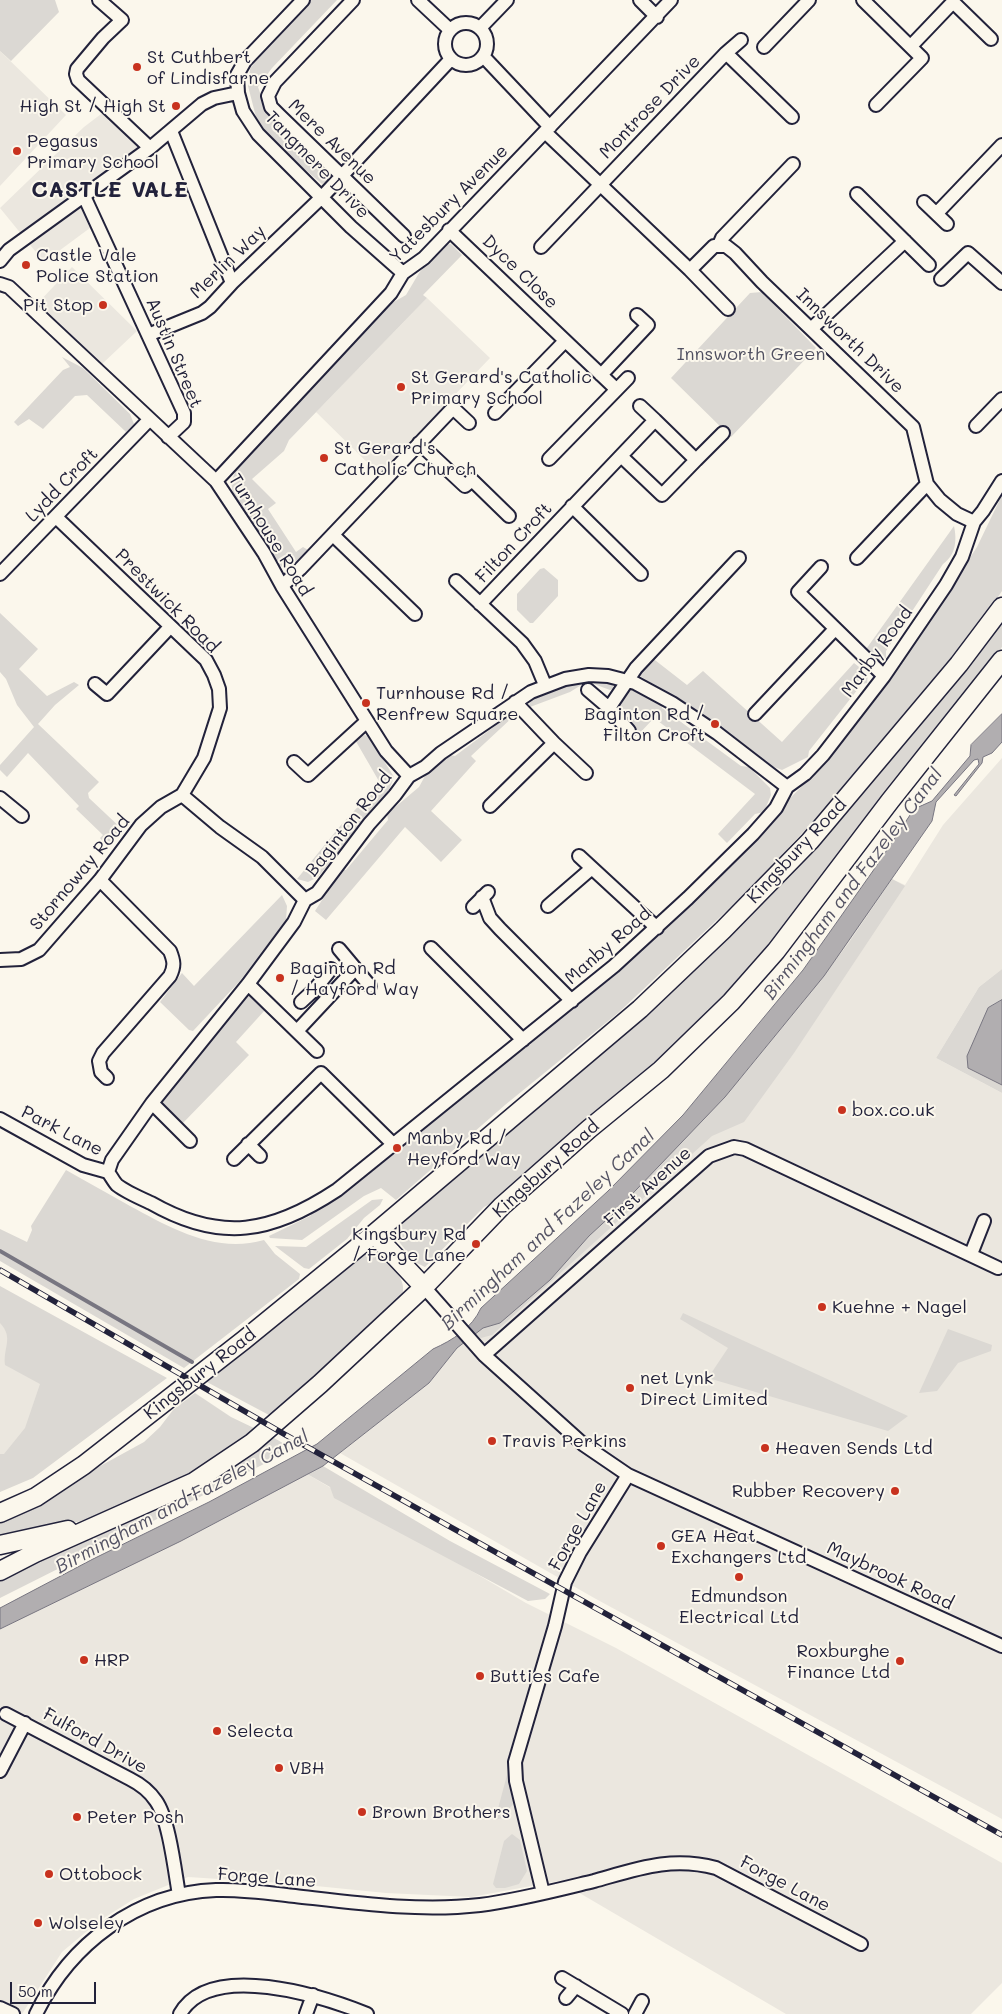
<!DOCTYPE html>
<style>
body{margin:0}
#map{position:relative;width:1002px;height:2014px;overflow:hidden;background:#fbf7ec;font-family:Mali,sans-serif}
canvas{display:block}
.scale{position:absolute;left:10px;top:1982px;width:86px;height:22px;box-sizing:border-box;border:2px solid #22223b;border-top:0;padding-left:6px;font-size:15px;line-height:18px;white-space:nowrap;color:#22223b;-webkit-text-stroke:4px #fbf7ec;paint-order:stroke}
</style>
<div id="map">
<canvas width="1002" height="2014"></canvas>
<div class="scale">50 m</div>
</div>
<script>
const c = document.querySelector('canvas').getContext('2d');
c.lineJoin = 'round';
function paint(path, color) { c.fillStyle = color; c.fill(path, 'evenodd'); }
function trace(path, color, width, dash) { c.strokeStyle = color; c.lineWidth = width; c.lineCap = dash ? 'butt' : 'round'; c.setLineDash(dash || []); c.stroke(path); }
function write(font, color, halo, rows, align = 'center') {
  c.font = font + ' Mali,sans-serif'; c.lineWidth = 4; c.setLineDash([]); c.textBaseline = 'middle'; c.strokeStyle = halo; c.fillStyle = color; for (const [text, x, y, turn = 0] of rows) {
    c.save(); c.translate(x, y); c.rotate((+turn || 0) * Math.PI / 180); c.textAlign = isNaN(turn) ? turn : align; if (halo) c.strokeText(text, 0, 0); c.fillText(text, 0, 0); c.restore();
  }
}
paint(new Path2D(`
 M 0,51 L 66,115 L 0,186 Z
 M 105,111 L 141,146 L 72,195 L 94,225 L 44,262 L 0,208 L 84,127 Z
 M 72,267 L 137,331 L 102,364 L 36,305 Z
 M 427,298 L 490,358 L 379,474 L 316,412 Z
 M 1002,758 L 1002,969 L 979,987 L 936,1058 L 1002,1093 L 1002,1819 L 596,1599 L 340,1453 L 429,1383 L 457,1348 L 483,1328 L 751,1067 L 892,879 L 905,885 L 943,825 Z
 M 0,1316 L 85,1426 L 0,1492 Z
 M 307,1474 L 526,1603 L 616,1648 L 1002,1863 L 1002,1983 L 971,2014 L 786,2014 L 559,1881 L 471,1897 L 386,1893 L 296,1884 L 188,1877 L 134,1899 L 99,1921 L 62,1952 L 22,2014 L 0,2014 L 0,1629 L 181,1541 Z`), '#ebe7df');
paint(new Path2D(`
 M 0,0 L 55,0 L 59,12 L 11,61 L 0,51 Z
 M 310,0 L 337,0 L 272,68 L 258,87 L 266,110 L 286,129 L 281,138 L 314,167 L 320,163 L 330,174 L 330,180 L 322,184 L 265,135 L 256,117 L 248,86 L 250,69 L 263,50 Z
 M 451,244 L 462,255 L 423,295 L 427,298 L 289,440 L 284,451 L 252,479 L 276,503 L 268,509 L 296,552 L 303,547 L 308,550 L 289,568 L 279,566 L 234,498 L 231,482 L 236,470 L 385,307 L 406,295 L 419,273 L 442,245 Z
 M 762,292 L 816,348 L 731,437 L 671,378 L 750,293 Z
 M 62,357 L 83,368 L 130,414 L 134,424 L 126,432 L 87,395 L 75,396 L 43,429 L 29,419 L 18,426 L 14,422 L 63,370 L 70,367 Z
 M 1002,495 L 1002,591 L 984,618 L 860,771 L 751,888 L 618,1013 L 505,1105 L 396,1200 L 381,1188 L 364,1196 L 302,1240 L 270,1238 L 269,1236 L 310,1216 L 314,1209 L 667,925 L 802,786 L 890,679 L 977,547 Z
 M 954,526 C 957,540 956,555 943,564 L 886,651 L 886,658 L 876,662 L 864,652 Z
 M 544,568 L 558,580 L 558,596 L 533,623 L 530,623 L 517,610 L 517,594 L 540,569 Z
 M 0,613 L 38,649 L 19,669 L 47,696 L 74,682 L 79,685 L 55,705 L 38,724 L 99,782 L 88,793 L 89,798 L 123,830 L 108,847 L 100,838 L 103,835 L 76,809 L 79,806 L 28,753 L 7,777 L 0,770 L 0,765 L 34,727 L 17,705 L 6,679 L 0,672 Z
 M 1002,614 L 1002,647 L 789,923 L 712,1009 L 645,1074 L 500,1199 L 484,1207 L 425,1267 L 415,1262 L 393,1234 L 397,1227 L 588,1064 L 723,943 L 910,733 Z
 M 651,657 L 687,685 L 703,671 L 782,742 L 854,663 L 868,674 L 867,683 L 862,684 L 809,751 L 808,757 L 782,770 L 769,765 L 693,709 L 640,676 L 640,671 Z
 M 597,681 L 611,683 L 614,688 L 610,690 L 594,684 L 583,684 L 570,692 L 530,707 L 529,705 C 533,690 583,682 597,681 Z
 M 631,687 L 661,704 L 662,708 L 741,766 L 749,767 L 770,788 L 771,795 L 764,812 L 755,814 L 727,843 L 718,834 L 755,794 L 654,718 L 637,736 L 613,707 L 624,689 Z
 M 513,712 L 515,715 L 471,756 L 476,761 L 431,811 L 462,840 L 441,862 L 405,827 L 326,920 L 315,911 L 341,870 L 346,870 L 388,820 L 387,814 L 419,787 L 425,776 L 450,755 L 455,756 L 503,720 L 505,716 Z
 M 365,735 L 369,737 L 394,777 L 389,790 L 318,877 L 308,882 L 297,879 L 341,825 L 380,783 L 354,738 Z
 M 892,879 L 905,886 L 794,1053 L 744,1122 L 712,1136 L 492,1335 L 481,1338 L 475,1334 L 483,1328 L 500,1323 L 529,1297 L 589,1236 L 615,1212 L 725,1097 L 801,1005 L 848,944 Z
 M 282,895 L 287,906 L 286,920 L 239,982 L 193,1031 L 189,1030 L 160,1002 L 182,973 L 194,986 Z
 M 1002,969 L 1002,1093 L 936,1058 L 979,987 Z
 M 251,995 L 265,1010 L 236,1042 L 249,1055 L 182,1124 L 161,1104 L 245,996 Z
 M 66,1170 C 87,1182 109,1194 130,1206 C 171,1228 215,1254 264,1240 L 275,1254 L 300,1274 L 299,1279 L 184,1368 L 0,1261 L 0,1229 L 27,1242 L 32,1230 L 31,1226 Z
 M 383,1199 L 380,1205 L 364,1218 L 347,1239 L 309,1269 L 304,1268 L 275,1246 L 306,1247 L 372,1200 Z
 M 367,1249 L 373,1249 C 384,1260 409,1277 402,1295 L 285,1407 L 269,1415 L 205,1381 Z
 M 0,1286 L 167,1378 L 33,1478 L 0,1492 L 0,1454 L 4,1454 L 25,1428 L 40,1384 L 5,1365 C 3,1347 14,1338 0,1323 Z
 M 683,1313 L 908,1416 L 888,1431 L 708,1378 L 728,1348 L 680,1319 Z
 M 948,1329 L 992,1345 L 991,1351 L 958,1363 L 937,1391 L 919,1393 Z
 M 195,1393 L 231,1417 L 256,1429 C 223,1453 189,1475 153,1493 C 105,1517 52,1530 0,1539 L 0,1521 L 144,1442 L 160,1427 L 173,1410 Z
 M 269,1435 L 293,1449 L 186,1504 L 183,1499 L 172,1504 L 175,1510 L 0,1598 L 0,1579 Z
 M 323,1466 L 450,1541 L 550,1594 L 545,1599 L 528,1601 L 334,1498 L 330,1487 L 307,1474 Z
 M 511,1760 L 509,1783 L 513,1804 L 502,1818 L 495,1820 Z
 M 512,1834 L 520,1840 L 527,1871 L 519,1884 L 505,1888 L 496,1888 L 493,1884 L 504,1841 Z`), '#dbd8d3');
const water = new Path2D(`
 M 1002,714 L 1002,742 L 992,753 L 983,757 L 982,763 L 956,796 L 954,795 L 979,764 L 978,759 L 974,760 L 936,802 L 932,821 L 824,976 L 725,1097 L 615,1212 L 589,1236 L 550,1280 L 500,1323 L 483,1328 L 457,1348 L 429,1383 L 323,1466 L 181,1541 L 0,1629 L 0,1608 L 93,1559 L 209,1502 L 317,1444 L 433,1349 C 453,1340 472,1328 481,1308 L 608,1191 L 683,1115 L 803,970 L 875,868 L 914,809 L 932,801 L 970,756 L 971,745 Z
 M 1002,1000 L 1002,1085 L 968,1068 L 967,1056 L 988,1008 Z`);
paint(water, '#b1aeb0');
trace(water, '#787681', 1);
trace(new Path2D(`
 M 0,1251 L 192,1362`), '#787681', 4);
const minor = new Path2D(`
 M 99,0 L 122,20 L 103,38 L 77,69 L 76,74 L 78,80 L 150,148
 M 303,0 L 245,61 L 237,75 L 238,93 L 243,111 L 258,134 L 351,227 L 403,273
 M 353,0 L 275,82 L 268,96 L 271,107 L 279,115 L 404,236
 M 418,0 L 450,30
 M 640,0 L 657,17
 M 863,0 L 922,58 L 876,105
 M445 44a21 21 0 1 1 42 0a21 21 0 1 1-42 0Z
 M 480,28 L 507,0
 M 911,46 L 953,2 L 991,39
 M 764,47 L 809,0
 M 726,53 L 792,117
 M 483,56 L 550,127
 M 171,131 L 232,283
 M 545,132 L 690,270 L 714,246 L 726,246 L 735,253 L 762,282 L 913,427 L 927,484 L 940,500 L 957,514 L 974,522
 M 857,194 L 929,265
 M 84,196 L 184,413 L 184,422 L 168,437
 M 924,202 L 947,224
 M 937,213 L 1002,145
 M 449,230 L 616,389
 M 719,245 L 722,238 L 793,164
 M 541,247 L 726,53 L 741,40
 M 0,261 L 9,250 L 150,148 L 202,104 L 214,98 L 238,93
 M 690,270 L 728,309
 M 941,279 L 968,253 L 1002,283
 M 0,284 L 9,287 L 216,481 L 264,553 L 282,586 L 386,751 L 409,776
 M 811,329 L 905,241
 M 148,335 L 202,313 L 210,307 L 232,283 L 322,197 L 451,59
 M 601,375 L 648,325 L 637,315
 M 640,406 L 655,420
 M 495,413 L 565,341
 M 976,426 L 1002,399
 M 419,443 L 465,486 L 472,480 L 509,516
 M 549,459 L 628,378
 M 696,460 L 723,433
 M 216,481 L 391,293 L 403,273 L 424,258 L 671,0
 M 572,506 L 641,574
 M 333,535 L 415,614
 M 857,558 L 927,484
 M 821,567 L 798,592 L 884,676
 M 0,574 L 149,420
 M 456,581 L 522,643 L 535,661 L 545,685
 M 282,586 L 300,569 L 453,408 L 469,423
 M 480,604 L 655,420 L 696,460 L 662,495 L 621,456
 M 95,684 L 107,694 L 170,627
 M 588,690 L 609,708 L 629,731
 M 515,702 L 554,743 L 586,773
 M 609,708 L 636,668 L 739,558
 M 755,714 L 835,629
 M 294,762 L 308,775 L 367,721
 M 182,795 L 220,827 L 262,857 L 305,900
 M 0,798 L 22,816
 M 490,806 L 554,743
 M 579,856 L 657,928
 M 100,880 L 170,951 C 174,961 175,966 170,976 L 103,1053 L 99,1061 L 101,1072 L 107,1078
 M 482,897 L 490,918 L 500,929 L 572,1001
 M 548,906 L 592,868
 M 473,907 L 488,892
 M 431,948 L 523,1040
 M 339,949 L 370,986
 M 0,960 L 21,959 L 39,950 L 100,880 L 141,825 L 161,807 L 182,795 L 204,758 L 220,708 L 219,689 L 214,675 L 206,660 L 56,517
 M 248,984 L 317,1051
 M 301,1002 L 315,989 L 331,969
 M 297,1031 L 355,969
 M 152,1103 L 190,1141
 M 0,1119 L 83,1165 L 108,1172
 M 248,1144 L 260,1156
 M 234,1159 L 321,1073 L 393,1144
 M 108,1172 C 111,1176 114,1182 117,1185 C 126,1192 140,1198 151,1203 C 221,1243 272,1233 337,1190 L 614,966 L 688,898 L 753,834 L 776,808 L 787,787 L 805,774 L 823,755 L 884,676 L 946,585 L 962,557 L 974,522 L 983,511 L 1002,481
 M 108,1172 L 112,1160 L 152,1103 L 248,984 L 294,922 L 305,900 L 317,893 L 369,824 L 395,795 L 409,776 L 425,767 L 441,753 L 531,692 L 565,679 L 589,675 L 608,676 L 635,683 L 672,703 L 717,733 L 787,787
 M 971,1254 L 984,1221
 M 424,1287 L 484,1355 L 584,1445 L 628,1475 L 1002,1646
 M 484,1355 L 709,1156 L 734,1147 L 745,1149 L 998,1268
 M 6,1714 L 130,1779 C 140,1784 150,1792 156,1801 C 169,1819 175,1872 179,1895
 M 0,1771 L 25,1723
 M 543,1893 L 516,1781 L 515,1762 L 555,1626 L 565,1582 L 580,1552 L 628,1475
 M 562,1978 L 622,2014
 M 566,1998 L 576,1986
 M 0,2008 L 13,2014
 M 36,2014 C 70,1944 137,1893 216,1890 C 243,1889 269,1893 295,1896 C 356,1903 419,1912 480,1905 C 519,1900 557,1890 594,1881 C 637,1869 671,1856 716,1868 L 861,1944
 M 180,2014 C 210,1960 322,1996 367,2014
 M 306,2014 L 313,1995
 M 635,2014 L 642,2001`);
const highway = new Path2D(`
 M 374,1234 L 424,1287
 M 0,1513 L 36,1497 L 84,1465 L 244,1340 L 374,1234 L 640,1009 L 723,930 L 810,841 L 959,664 L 1002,607
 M 0,1545 L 68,1530
 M 0,1571 L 35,1553 L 194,1482 L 252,1443 L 320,1384 L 424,1287 L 502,1206 L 589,1129 L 661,1070 L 731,1002 L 776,951 L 890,801 L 1002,660`);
trace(minor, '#22223b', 16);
trace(highway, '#22223b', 21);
trace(minor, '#fbf7ec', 12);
trace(highway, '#fbf7ec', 18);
const rail = new Path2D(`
 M 0,1270 L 284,1434 L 1002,1835`);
trace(rail, '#22223b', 5.5);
trace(rail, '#fbf7ec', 4, [11]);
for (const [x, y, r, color] of [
 [137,67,5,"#c8321e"],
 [176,106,5,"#c8321e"],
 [17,151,5,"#c8321e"],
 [26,265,5,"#c8321e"],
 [103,305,5,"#c8321e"],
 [401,387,5,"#c8321e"],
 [324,458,5,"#c8321e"],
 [366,703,5,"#c8321e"],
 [715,724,5,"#c8321e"],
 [280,978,5,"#c8321e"],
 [842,1110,5,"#c8321e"],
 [397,1148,5,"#c8321e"],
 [476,1244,5,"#c8321e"],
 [822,1307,5,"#c8321e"],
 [630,1388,5,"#c8321e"],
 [492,1441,5,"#c8321e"],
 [765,1448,5,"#c8321e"],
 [895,1491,5,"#c8321e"],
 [661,1546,5,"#c8321e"],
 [739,1577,5,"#c8321e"],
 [84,1660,5,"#c8321e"],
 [900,1661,5,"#c8321e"],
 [480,1676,5,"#c8321e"],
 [217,1731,5,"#c8321e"],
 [279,1768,5,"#c8321e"],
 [362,1812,5,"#c8321e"],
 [77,1817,5,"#c8321e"],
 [49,1874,5,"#c8321e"],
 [38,1923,5,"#c8321e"]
]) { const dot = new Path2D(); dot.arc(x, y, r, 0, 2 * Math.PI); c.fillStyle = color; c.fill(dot); trace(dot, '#fbf7ec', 2); }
write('18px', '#22223b', '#fbf7ec', [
 ["St Cuthbert",147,57],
 ["of Lindisfarne",147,78],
 ["High St / High St",166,106,"right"],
 ["Pegasus",27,141],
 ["Primary School",27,162],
 ["Castle Vale",36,255],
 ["Police Station",36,276],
 ["Pit Stop",93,305,"right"],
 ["St Gerard's Catholic",411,377],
 ["Primary School",411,398],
 ["St Gerard's",334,448],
 ["Catholic Church",334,469],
 ["Turnhouse Rd /",376,693],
 ["Renfrew Square",376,714],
 ["Baginton Rd /",705,714,"right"],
 ["Filton Croft",705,735,"right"],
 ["Baginton Rd",290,968],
 ["/ Hayford Way",290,989],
 ["box.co.uk",852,1110],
 ["Manby Rd /",407,1138],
 ["Heyford Way",407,1159],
 ["Kingsbury Rd",466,1234,"right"],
 ["/ Forge Lane",466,1255,"right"],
 ["Kuehne + Nagel",832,1307],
 ["net Lynk",640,1378],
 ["Direct Limited",640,1399],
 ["Travis Perkins",502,1441],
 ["Heaven Sends Ltd",775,1448],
 ["Rubber Recovery",885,1491,"right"],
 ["GEA Heat",671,1536],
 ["Exchangers Ltd",671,1557],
 ["Edmundson",739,1596,"center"],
 ["Electrical Ltd",739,1617,"center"],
 ["Roxburghe",890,1651,"right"],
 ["Finance Ltd",890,1672,"right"],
 ["HRP",94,1660],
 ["Butties Cafe",490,1676],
 ["Selecta",227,1731],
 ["VBH",289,1768],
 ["Brown Brothers",372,1812],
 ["Peter Posh",87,1817],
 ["Ottobock",59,1874],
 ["Wolseley",48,1923]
], 'left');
write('18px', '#22223b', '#fbf7ec', [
 ["Montrose Drive",650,107,-46],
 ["Mere Avenue",332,142,44],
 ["Tangmere Drive",317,165,46],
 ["Yatesbury Avenue",449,204,-45],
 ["Merlin Way",228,262,-44],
 ["Dyce Close",520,272,44],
 ["Innsworth Drive",850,341,44],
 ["Austin Street",174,353,67],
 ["Lydd Croft",62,485,-46],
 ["Turnhouse Road",270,535,58],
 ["Filton Croft",514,543,-47],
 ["Prestwick Road",167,601,45],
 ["Manby Road",877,652,-54],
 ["Baginton Road",349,824,-52],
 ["Kingsbury Road",797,851,-47],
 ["Stornoway Road",80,873,-50],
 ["Manby Road",608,946,-41],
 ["Park Lane",62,1131,27],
 ["Kingsbury Road",546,1169,-42],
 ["First Avenue",648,1187,-42],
 ["Kingsbury Road",200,1374,-38],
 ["Forge Lane",578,1526,-61],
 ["Maybrook Road",890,1576,25],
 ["Fulford Drive",95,1741,29],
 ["Forge Lane",267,1878,4],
 ["Forge Lane",785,1884,28]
]);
write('18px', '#505061', '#fbf7ec', [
 ["Innsworth Green",751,354]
]);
write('italic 19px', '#545364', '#fbf7ec', [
 ["Birmingham and Fazeley Canal",853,884,-53],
 ["Birmingham and Fazeley Canal",548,1230,-43],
 ["Birmingham and Fazeley Canal",182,1502,-28]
]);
c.letterSpacing = '1px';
write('bold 22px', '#22223b', '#fbf7ec', [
 ["CASTLE VALE",110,190]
]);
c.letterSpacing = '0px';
</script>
